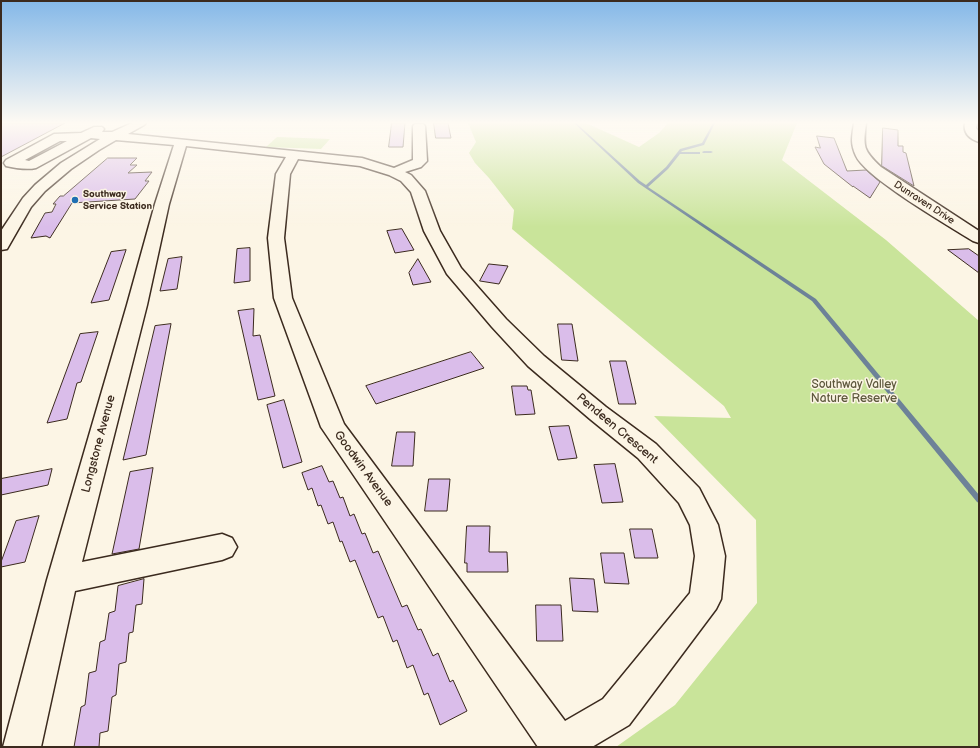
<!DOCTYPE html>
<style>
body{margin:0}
#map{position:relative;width:980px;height:748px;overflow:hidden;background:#fcf5e5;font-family:"Balsamiq Sans",sans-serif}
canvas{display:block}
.frame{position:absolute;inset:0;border:2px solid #3b2a1e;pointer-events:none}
</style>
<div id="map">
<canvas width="980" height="748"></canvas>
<div class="frame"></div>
</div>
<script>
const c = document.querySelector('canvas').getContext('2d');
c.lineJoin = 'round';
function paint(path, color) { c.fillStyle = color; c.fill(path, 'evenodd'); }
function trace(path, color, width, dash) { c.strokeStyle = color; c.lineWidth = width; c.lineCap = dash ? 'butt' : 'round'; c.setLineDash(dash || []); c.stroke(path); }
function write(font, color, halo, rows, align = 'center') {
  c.font = font + ' "Balsamiq Sans",sans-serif'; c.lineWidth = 3; c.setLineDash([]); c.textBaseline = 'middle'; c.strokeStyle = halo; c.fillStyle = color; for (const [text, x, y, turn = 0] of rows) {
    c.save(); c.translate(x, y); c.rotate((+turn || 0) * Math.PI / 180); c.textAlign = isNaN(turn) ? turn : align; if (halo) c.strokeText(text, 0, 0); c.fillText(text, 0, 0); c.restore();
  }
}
paint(new Path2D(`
 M 468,123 L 586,123 L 639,147 L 659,133 L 668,123 L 797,123 L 782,160 L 886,240 L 979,321 L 979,747 L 616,747 L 675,705 L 757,603 L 756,520 L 654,416 L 731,418 L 724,406 L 512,229 L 514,210 L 489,178 L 475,163 L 469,153 L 476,142 Z
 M 277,137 L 279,137 L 330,139 L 321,149 L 266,147 Z`), '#c9e49a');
paint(new Path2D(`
 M 574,123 L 576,123 L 640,181 L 646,185 L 666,167 L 680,149 L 702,143 L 713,123 L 715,123 L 704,145 L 682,151 L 681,152 L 700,152 L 700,154 L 680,154 L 668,169 L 648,187 L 816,299 L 979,495 L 979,503 L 977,502 L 812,301 L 638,183 Z
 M 704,151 L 711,151 L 713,152 L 711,153 L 703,153 L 702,152 Z`), '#6d8298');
const building = new Path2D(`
 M 1,123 L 65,123 L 1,157 Z
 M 392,123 L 405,123 L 403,147 L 389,147 Z
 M 434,123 L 448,123 L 451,138 L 436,138 Z
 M 883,128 L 898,130 L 898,146 L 903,146 L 903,152 L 906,153 L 914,186 L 882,166 Z
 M 817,136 L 834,138 L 847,171 L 866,170 L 880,182 L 870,198 L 853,186 L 853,187 L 824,164 L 815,147 L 820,148 Z
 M 108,158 L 137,158 L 130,165 L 137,165 L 128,173 L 152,172 L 145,181 L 149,181 L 135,199 L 72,203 L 50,238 L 46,236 L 31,238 L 45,213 L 52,212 L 56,204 L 53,204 L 60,196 L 63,196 Z
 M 402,229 L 414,250 L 395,253 L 387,231 Z
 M 250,248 L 250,281 L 234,283 L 237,249 Z
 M 969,249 L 979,256 L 979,273 L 948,250 Z
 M 126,250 L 109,300 L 91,303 L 111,252 Z
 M 182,257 L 177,289 L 160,291 L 168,259 Z
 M 418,259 L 431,282 L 413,285 L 409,273 Z
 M 489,264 L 508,266 L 499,284 L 480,281 Z
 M 254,309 L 253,336 L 260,335 L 275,396 L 258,400 L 238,311 Z
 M 171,324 L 146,455 L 123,460 L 155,326 Z
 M 558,324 L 572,324 L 578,361 L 562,360 Z
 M 98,332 L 81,382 L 77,383 L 67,419 L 47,423 L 80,334 Z
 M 471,352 L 484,368 L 376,404 L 366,386 Z
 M 610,361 L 626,361 L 636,404 L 619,404 Z
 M 512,386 L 527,386 L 528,390 L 531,390 L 535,414 L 516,415 Z
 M 284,400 L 302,462 L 283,468 L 267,405 Z
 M 569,426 L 577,458 L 558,460 L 549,427 Z
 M 397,432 L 415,432 L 413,466 L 392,466 Z
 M 615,464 L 623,502 L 602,503 L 594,465 Z
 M 322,466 L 329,482 L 333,481 L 340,498 L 343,497 L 350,516 L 354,514 L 362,534 L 365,533 L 373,553 L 378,551 L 402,607 L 407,605 L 418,630 L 421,629 L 433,656 L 438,653 L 450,682 L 453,680 L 467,711 L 440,725 L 428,693 L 424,695 L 413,665 L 407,668 L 397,640 L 393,642 L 383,616 L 378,618 L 355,560 L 350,562 L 342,541 L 340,542 L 333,522 L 328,524 L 321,505 L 318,506 L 312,488 L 308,490 L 302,473 Z
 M 153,468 L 139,549 L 112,554 L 130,472 Z
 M 52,469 L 48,485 L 1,495 L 1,479 Z
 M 429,479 L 450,479 L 447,511 L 425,511 Z
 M 39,516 L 25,562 L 1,567 L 1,562 L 16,521 Z
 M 467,526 L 490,526 L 489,552 L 507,552 L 508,572 L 467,572 L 467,563 L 465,563 Z
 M 630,529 L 652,529 L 658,558 L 635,558 Z
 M 601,553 L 624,553 L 629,584 L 605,583 Z
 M 570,578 L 594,579 L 598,612 L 573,611 Z
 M 144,579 L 142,604 L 136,605 L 133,632 L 129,633 L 126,662 L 119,664 L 116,695 L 112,697 L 108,731 L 100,733 L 99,747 L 74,747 L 81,707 L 85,705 L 89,673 L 96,671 L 100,642 L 105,640 L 109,613 L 115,611 L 118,586 Z
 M 536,605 L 561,605 L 563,641 L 537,641 Z`);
paint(building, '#dabdea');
trace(building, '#3b2a1e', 1);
const minor = new Path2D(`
 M 132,123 L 146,123 L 144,125 L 128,134 L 362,158 L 394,168 L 413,160 L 413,126 L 415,124 L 423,124 L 425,126 L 427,161 L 421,167 L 405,172 L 411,175 L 425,191 L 440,231 L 461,268 L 506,319 L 544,356 L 606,407 L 656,444 L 699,488 L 718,525 L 725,556 L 721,599 L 716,609 L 629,725 L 592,747 L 538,747 L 321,427 L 274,298 L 268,238 L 276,174 L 286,157 L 186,146 L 169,204 L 147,305 L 82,562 L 222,534 L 232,538 L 237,547 L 232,556 L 222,560 L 75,591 L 41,747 L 3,747 L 47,580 L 127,305 L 155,204 L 174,145 L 116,140 L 99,150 L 71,169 L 45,191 L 31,207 L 7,249 L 1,250 L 1,231 L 23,198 L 35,185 L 61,163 L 100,139 L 91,138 L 36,168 C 27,170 15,168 6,166 L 4,163 L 6,160 L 54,134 L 81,133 L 94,127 L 102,127 L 104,129 L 102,132 L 112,132 ZM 60,141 L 67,141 L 29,161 L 25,160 ZM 298,159 L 360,166 L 389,175 L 401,181 L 411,192 L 424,231 L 447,274 L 492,327 L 528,366 L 590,419 L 638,458 L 679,503 L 690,525 L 695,556 L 690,593 L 603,699 L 565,721 L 344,424 L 292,298 L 284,238 L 290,174 Z
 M 854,123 L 866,123 C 863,147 863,150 881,167 L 979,231 L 979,243 L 973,241 C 949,226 866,178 856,156 C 850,143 852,137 854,123 Z
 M 965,123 L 977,123 L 976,128 L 979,132 L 979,142 C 970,139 963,133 965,123 Z`);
trace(minor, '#3b2a1e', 3);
paint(minor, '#fcf5e5');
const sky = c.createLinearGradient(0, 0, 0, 227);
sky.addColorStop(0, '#84b8e8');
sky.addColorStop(0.54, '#fefaf3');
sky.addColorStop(1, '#fefaf300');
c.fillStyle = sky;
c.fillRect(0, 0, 980, 227);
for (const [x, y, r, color] of [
 [75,200,4,"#1f6fb2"]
]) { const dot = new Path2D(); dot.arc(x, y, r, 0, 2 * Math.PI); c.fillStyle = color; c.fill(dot); trace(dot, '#fcf5e5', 1.5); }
write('bold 10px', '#3b2a1e', '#fcf5e5', [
 ["Southway",83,194],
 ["Service Station",83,206]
], 'left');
write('10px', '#3b2a1e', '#fcf5e5', [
 ["Dunraven Drive",924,203,33]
]);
write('12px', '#5e583d', '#fcf5e5', [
 ["Southway Valley",854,385],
 ["Nature Reserve",854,399]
]);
write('12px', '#3b2a1e', '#fcf5e5', [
 ["Pendeen Crescent",617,429,40],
 ["Longstone Avenue",99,444,-75],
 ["Goodwin Avenue",363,469,54]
]);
</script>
